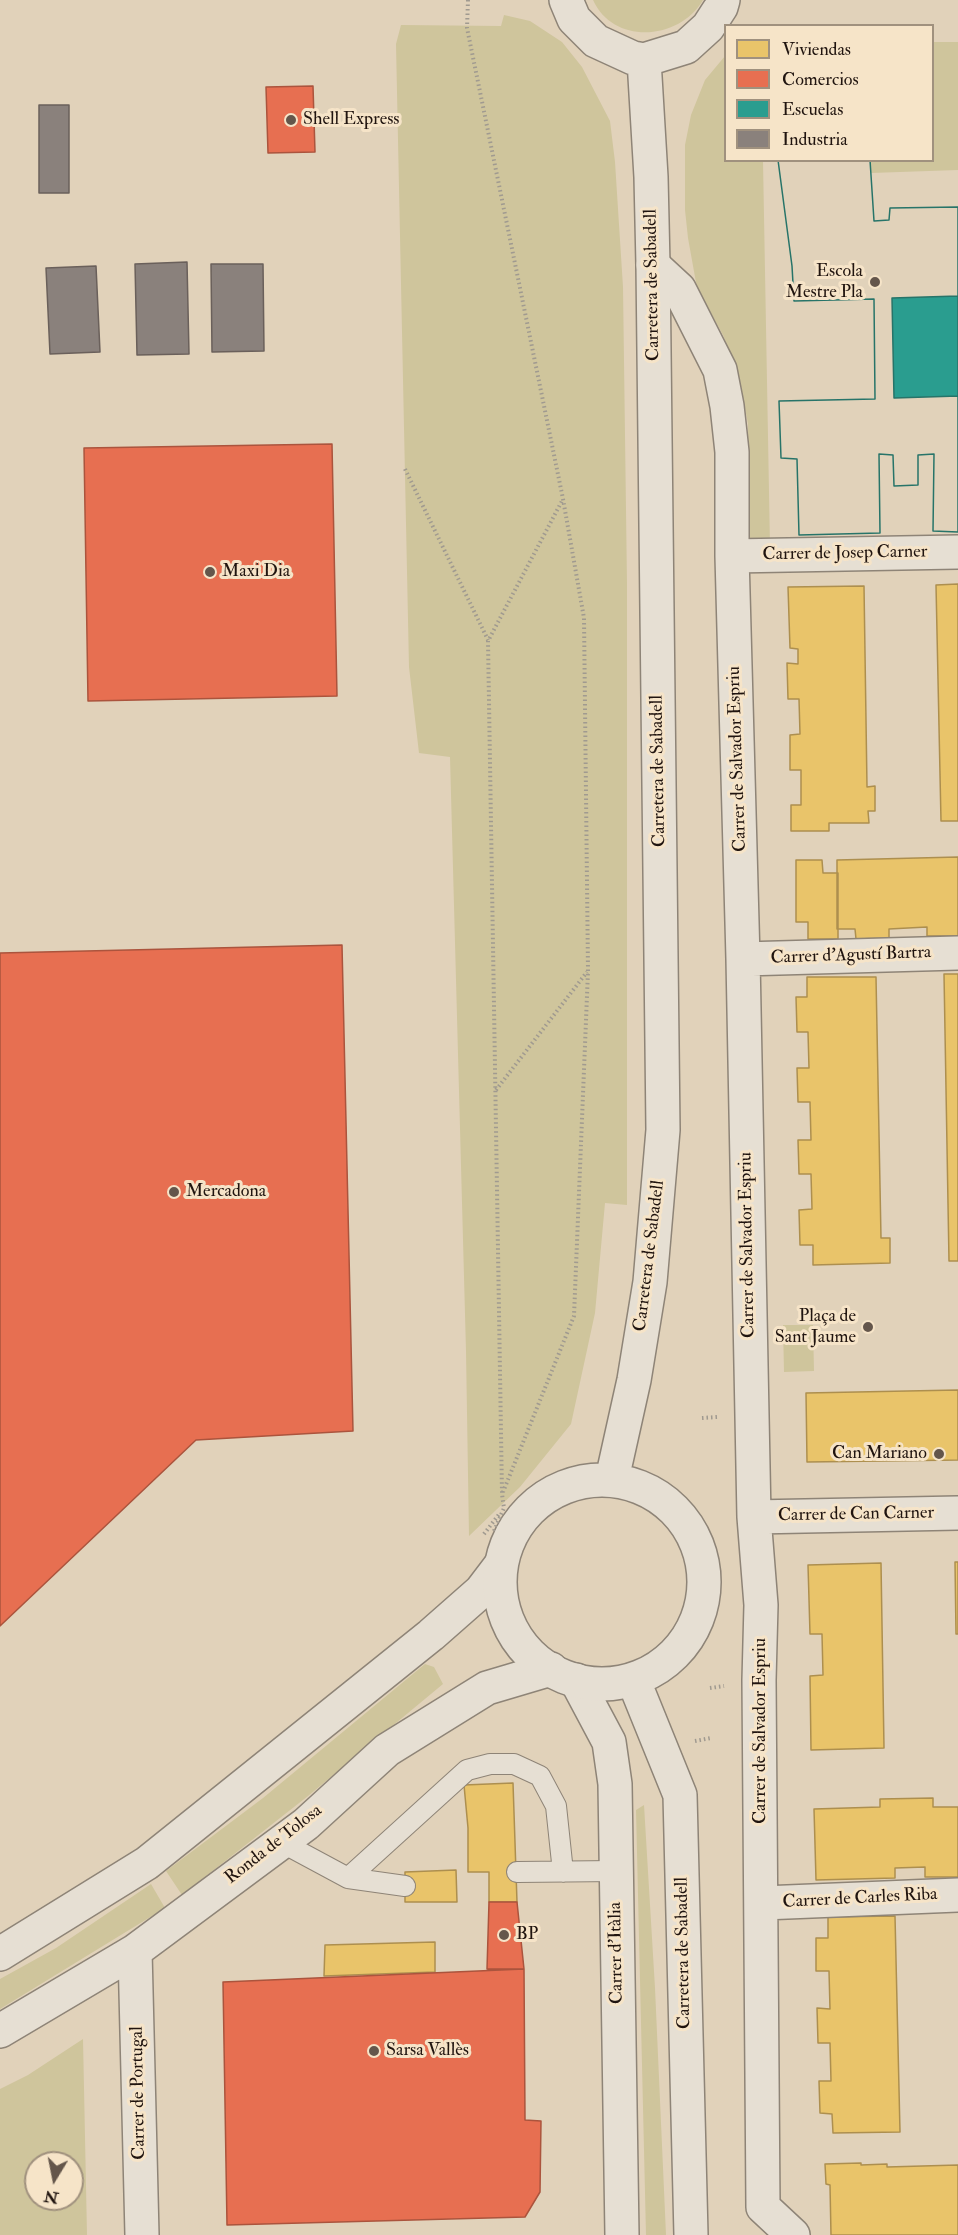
<!DOCTYPE html>
<meta charset="utf-8">
<style>
body{margin:0}
#map{position:relative;width:958px;height:2235px;overflow:hidden;background:#e1d2ba;font-family:"IM FELL Double Pica",serif}
canvas{display:block}
.legend{position:absolute;left:724px;top:24px;width:210px;height:138px;box-sizing:border-box;background:#f6e4c8;border:2px solid #a0917e;margin:0;padding:8px 10px;list-style:none;font-size:18px;color:#20140f}
.legend li{display:flex;align-items:center;gap:12px;height:30px}
.legend b{width:30px;border:2px solid #a0917e}
.north{position:absolute;left:24px;top:2151px;width:60px;height:60px;box-sizing:border-box;background:#f6e4c8;border:2px solid #a0917e;border-radius:50%;rotate:190deg;font-size:16px;font-weight:700;line-height:24px;text-align:center;color:#20140f}
.north::after{content:'';display:block;margin:auto;width:21px;height:27px;background:#64564b;clip-path:polygon(50% 0,100% 100%,50% 72%,0 100%)}
</style>
<div id="map">
<canvas width="958" height="2235"></canvas>
<ul class="legend">
<li><b style="height:16px;background:#e9c46a"></b>Viviendas</li>
<li><b style="height:16px;background:#e76f51"></b>Comercios</li>
<li><b style="height:16px;background:#2a9d8f"></b>Escuelas</li>
<li><b style="height:16px;background:#8a817c"></b>Industria</li>
</ul>
<div class="north">N</div>
</div>
<script>
const c = document.querySelector('canvas').getContext('2d');
c.lineJoin = 'round';
function paint(path, color) { c.fillStyle = color; c.fill(path, 'evenodd'); }
function trace(path, color, width, dash) { c.strokeStyle = color; c.lineWidth = width; c.lineCap = dash ? 'butt' : 'round'; c.setLineDash(dash || []); c.stroke(path); }
function write(font, color, halo, rows, align = 'center') {
  c.font = font + ' "IM FELL Double Pica",serif'; c.lineWidth = 6; c.setLineDash([]); c.textBaseline = 'middle'; c.strokeStyle = halo; c.fillStyle = color; for (const [text, x, y, turn = 0] of rows) {
    c.save(); c.translate(x, y); c.rotate((+turn || 0) * Math.PI / 180); c.textAlign = isNaN(turn) ? turn : align; if (halo) c.strokeText(text, 0, 0); c.fillText(text, 0, 0); c.restore();
  }
}
paint(new Path2D(`
 M 593,0 L 703,0 C 680,40 614,46 593,0 Z
 M 504,15 L 530,21 L 562,42 L 582,67 L 610,121 L 615,162 L 623,287 L 627,584 L 627,1205 L 605,1203 L 595,1313 L 571,1424 L 520,1487 L 469,1536 L 466,1351 L 450,757 L 419,753 L 409,667 L 396,44 L 401,25 L 501,26 Z
 M 933,42 L 958,42 L 958,170 L 871,173 L 870,161 L 932,160 Z
 M 725,56 L 726,160 L 763,161 L 770,547 L 749,548 L 748,424 L 741,387 L 732,357 L 723,335 L 697,288 L 688,238 L 685,210 L 685,145 L 691,115 L 705,80 Z
 M 783,1325 L 813,1325 L 814,1371 L 784,1372 Z
 M 425,1664 L 434,1667 L 443,1684 L 308,1796 L 182,1895 L 166,1871 L 263,1798 Z
 M 644,1805 L 655,1988 L 666,2235 L 646,2235 L 636,1810 Z
 M 151,1884 L 165,1908 L 0,2009 L 0,1979 L 56,1948 Z
 M 83,2039 L 87,2235 L 0,2235 L 0,2089 L 28,2075 ZM 36,2163 L 72,2163 L 72,2199 L 36,2199 Z`), '#cfc59c');
const homes = new Path2D(`
 M 958,584 L 958,821 L 941,821 L 936,585 Z
 M 864,586 L 867,787 L 875,786 L 875,811 L 868,811 L 869,823 L 829,823 L 829,831 L 791,831 L 791,805 L 801,805 L 801,770 L 790,770 L 790,735 L 800,734 L 799,699 L 788,699 L 787,663 L 798,664 L 798,649 L 790,648 L 788,587 Z
 M 958,857 L 958,936 L 927,936 L 927,927 L 889,929 L 889,938 L 856,939 L 855,929 L 837,929 L 837,860 Z
 M 796,860 L 822,860 L 823,873 L 838,873 L 838,939 L 808,939 L 808,922 L 796,922 Z
 M 944,974 L 958,974 L 958,1261 L 949,1261 Z
 M 807,977 L 876,977 L 881,1238 L 890,1238 L 890,1263 L 813,1265 L 813,1245 L 800,1245 L 799,1210 L 812,1209 L 811,1174 L 799,1174 L 798,1140 L 811,1140 L 810,1102 L 798,1102 L 797,1068 L 809,1068 L 808,1032 L 797,1032 L 796,997 L 807,997 Z
 M 958,1390 L 958,1460 L 807,1462 L 806,1393 Z
 M 955,1562 L 958,1562 L 958,1634 L 956,1634 Z
 M 881,1563 L 884,1748 L 811,1750 L 810,1676 L 823,1675 L 822,1634 L 810,1634 L 808,1565 Z
 M 513,1783 L 517,1902 L 489,1902 L 489,1872 L 468,1872 L 468,1828 L 464,1785 Z
 M 933,1798 L 933,1807 L 958,1807 L 958,1877 L 925,1877 L 925,1867 L 895,1868 L 895,1878 L 816,1880 L 814,1809 L 880,1807 L 880,1799 Z
 M 456,1870 L 457,1902 L 405,1902 L 405,1872 Z
 M 895,1916 L 900,2132 L 833,2133 L 832,2114 L 820,2113 L 819,2081 L 831,2081 L 830,2043 L 818,2043 L 817,2008 L 830,2009 L 829,1971 L 816,1971 L 816,1938 L 828,1938 L 828,1917 Z
 M 435,1942 L 435,1972 L 324,1976 L 325,1945 Z
 M 861,2163 L 861,2165 L 887,2164 L 887,2167 L 958,2165 L 958,2235 L 831,2235 L 830,2185 L 826,2184 L 825,2164 Z`);
paint(homes, '#e9c46a');
trace(homes, '#ad8f4f', 1.5);
const shops = new Path2D(`
 M 313,86 L 315,152 L 268,153 L 266,87 Z
 M 332,444 L 337,696 L 88,701 L 84,448 Z
 M 342,945 L 353,1431 L 196,1440 L 0,1626 L 0,953 Z
 M 489,1902 L 517,1902 L 524,1969 L 487,1969 Z
 M 524,1969 L 525,2120 L 541,2121 L 540,2192 L 525,2217 L 227,2225 L 223,1982 Z`);
paint(shops, '#e76f51');
trace(shops, '#ab543d', 1.5);
const schools = new Path2D(`
 M 778,160 L 870,160 L 874,221 L 889,220 L 890,208 L 958,207 L 958,296 L 892,298 L 894,398 L 958,396 L 958,532 L 933,531 L 934,454 L 918,455 L 918,485 L 894,486 L 893,455 L 879,454 L 880,533 L 799,535 L 797,459 L 781,458 L 779,401 L 875,399 L 874,299 L 794,301 L 792,266 Z
 M 778,160 L 870,160 L 874,221 L 889,220 L 890,208 L 958,207 L 958,532 L 933,531 L 934,454 L 918,455 L 918,485 L 894,486 L 893,455 L 879,454 L 880,533 L 799,535 L 797,459 L 781,458 L 779,401 L 875,399 L 874,299 L 794,301 L 792,266 Z`);
paint(schools, '#2a9d8f');
trace(schools, '#277469', 1.5);
const industry = new Path2D(`
 M 39,105 L 69,105 L 69,193 L 39,193 Z
 M 187,262 L 189,354 L 137,355 L 135,264 Z
 M 211,264 L 263,264 L 264,351 L 212,352 Z
 M 96,266 L 100,352 L 50,354 L 46,268 Z`);
paint(industry, '#8a817c');
trace(industry, '#6a605b', 1.5);
const service = new Path2D(`
 M 281,1842 L 348,1878 L 405,1886
 M 517,1872 L 616,1871
 M 348,1878 L 467,1770 L 490,1764 L 514,1764 L 540,1776 L 556,1806 L 563,1872`);
const minor = new Path2D(`
 M 653,265 L 679,289 L 720,370 L 727,406 L 732,452 L 732,556 L 743,959 L 754,1517 L 761,1605 L 759,1680 L 763,2207 L 793,2235
 M 732,556 L 958,552
 M 743,959 L 958,953
 M 754,1517 L 958,1513
 M 576,1680 L 609,1742 L 615,1784 L 622,2235
 M 763,1903 L 958,1895
 M 135,1951 L 142,2235
 M 0,1954 L 147,1863 L 431,1635 L 481,1591 L 500,1566
 M 0,2031 L 135,1951 L 306,1824 L 387,1750 L 487,1688 L 551,1669`);
const tertiary = new Path2D(`
 M 566,0 L 574,19 L 596,41 L 633,58 L 644,60 L 686,47 L 708,27 L 721,7 L 723,0
 M 612,1479 L 634,1380 L 650,1282 L 663,1130 L 653,265 L 651,177 L 644,60
 M500 1582a102 102 0 1 1 204 0a102 102 0 1 1-204 0Z
 M 633,1679 L 680,1795 L 691,2235`);
trace(service, '#8e8477', 22);
trace(minor, '#8e8477', 36);
trace(tertiary, '#8e8477', 36);
trace(new Path2D(`
 M 468,0 L 467,28 L 563,499 L 584,618 L 588,971 L 574,1316 L 503,1492
 M 405,469 L 488,640
 M 496,1090 L 587,972
 M 702,1418 L 717,1417
 M 494,1531 L 504,1508 L 502,1494 L 488,641 L 563,499
 M 484,1534 L 500,1513
 M 710,1688 L 724,1686
 M 695,1741 L 711,1738`), '#a09a90', 4, [1.5, 3]);
trace(service, '#e6dfd3', 20);
trace(minor, '#e6dfd3', 33);
trace(tertiary, '#e6dfd3', 33);
for (const [x, y, r, color] of [
 [291,120,6,"#64564b"],
 [875,282,6,"#64564b"],
 [210,572,6,"#64564b"],
 [174,1192,6,"#64564b"],
 [868,1327,6,"#64564b"],
 [939,1454,6,"#64564b"],
 [504,1935,6,"#64564b"],
 [374,2051,6,"#64564b"]
]) { const dot = new Path2D(); dot.arc(x, y, r, 0, 2 * Math.PI); c.fillStyle = color; c.fill(dot); trace(dot, '#f6e4c8', 2); }
write('18px', '#20140f', '#f6e4c8', [
 ["Shell Express",303,120],
 ["Escola",863,272,"right"],
 ["Mestre Pla",863,293,"right"],
 ["Maxi Dia",222,572],
 ["Mercadona",186,1192],
 ["Plaça de",856,1317,"right"],
 ["Sant Jaume",856,1338,"right"],
 ["Can Mariano",927,1454,"right"],
 ["BP",516,1935],
 ["Sarsa Vallès",386,2051]
], 'left');
write('18px', '#20140f', '#f6e4c8', [
 ["Carretera de Sabadell",653,285,-91],
 ["Carrer de Josep Carner",845,554,-1],
 ["Carrer de Salvador Espriu",738,759,-92],
 ["Carretera de Sabadell",659,771,-91],
 ["Carrer d'Agustí Bartra",851,956,-2],
 ["Carrer de Salvador Espriu",748,1245,-91],
 ["Carretera de Sabadell",650,1256,-83],
 ["Carrer de Can Carner",856,1515,-1],
 ["Carrer de Salvador Espriu",761,1731,-90],
 ["Ronda de Tolosa",274,1845,-38],
 ["Carrer de Carles Riba",860,1899,-3],
 ["Carrer d'Itàlia",617,1953,-91],
 ["Carretera de Sabadell",684,1953,-91],
 ["Carrer de Portugal",139,2093,-91]
]);
</script>
